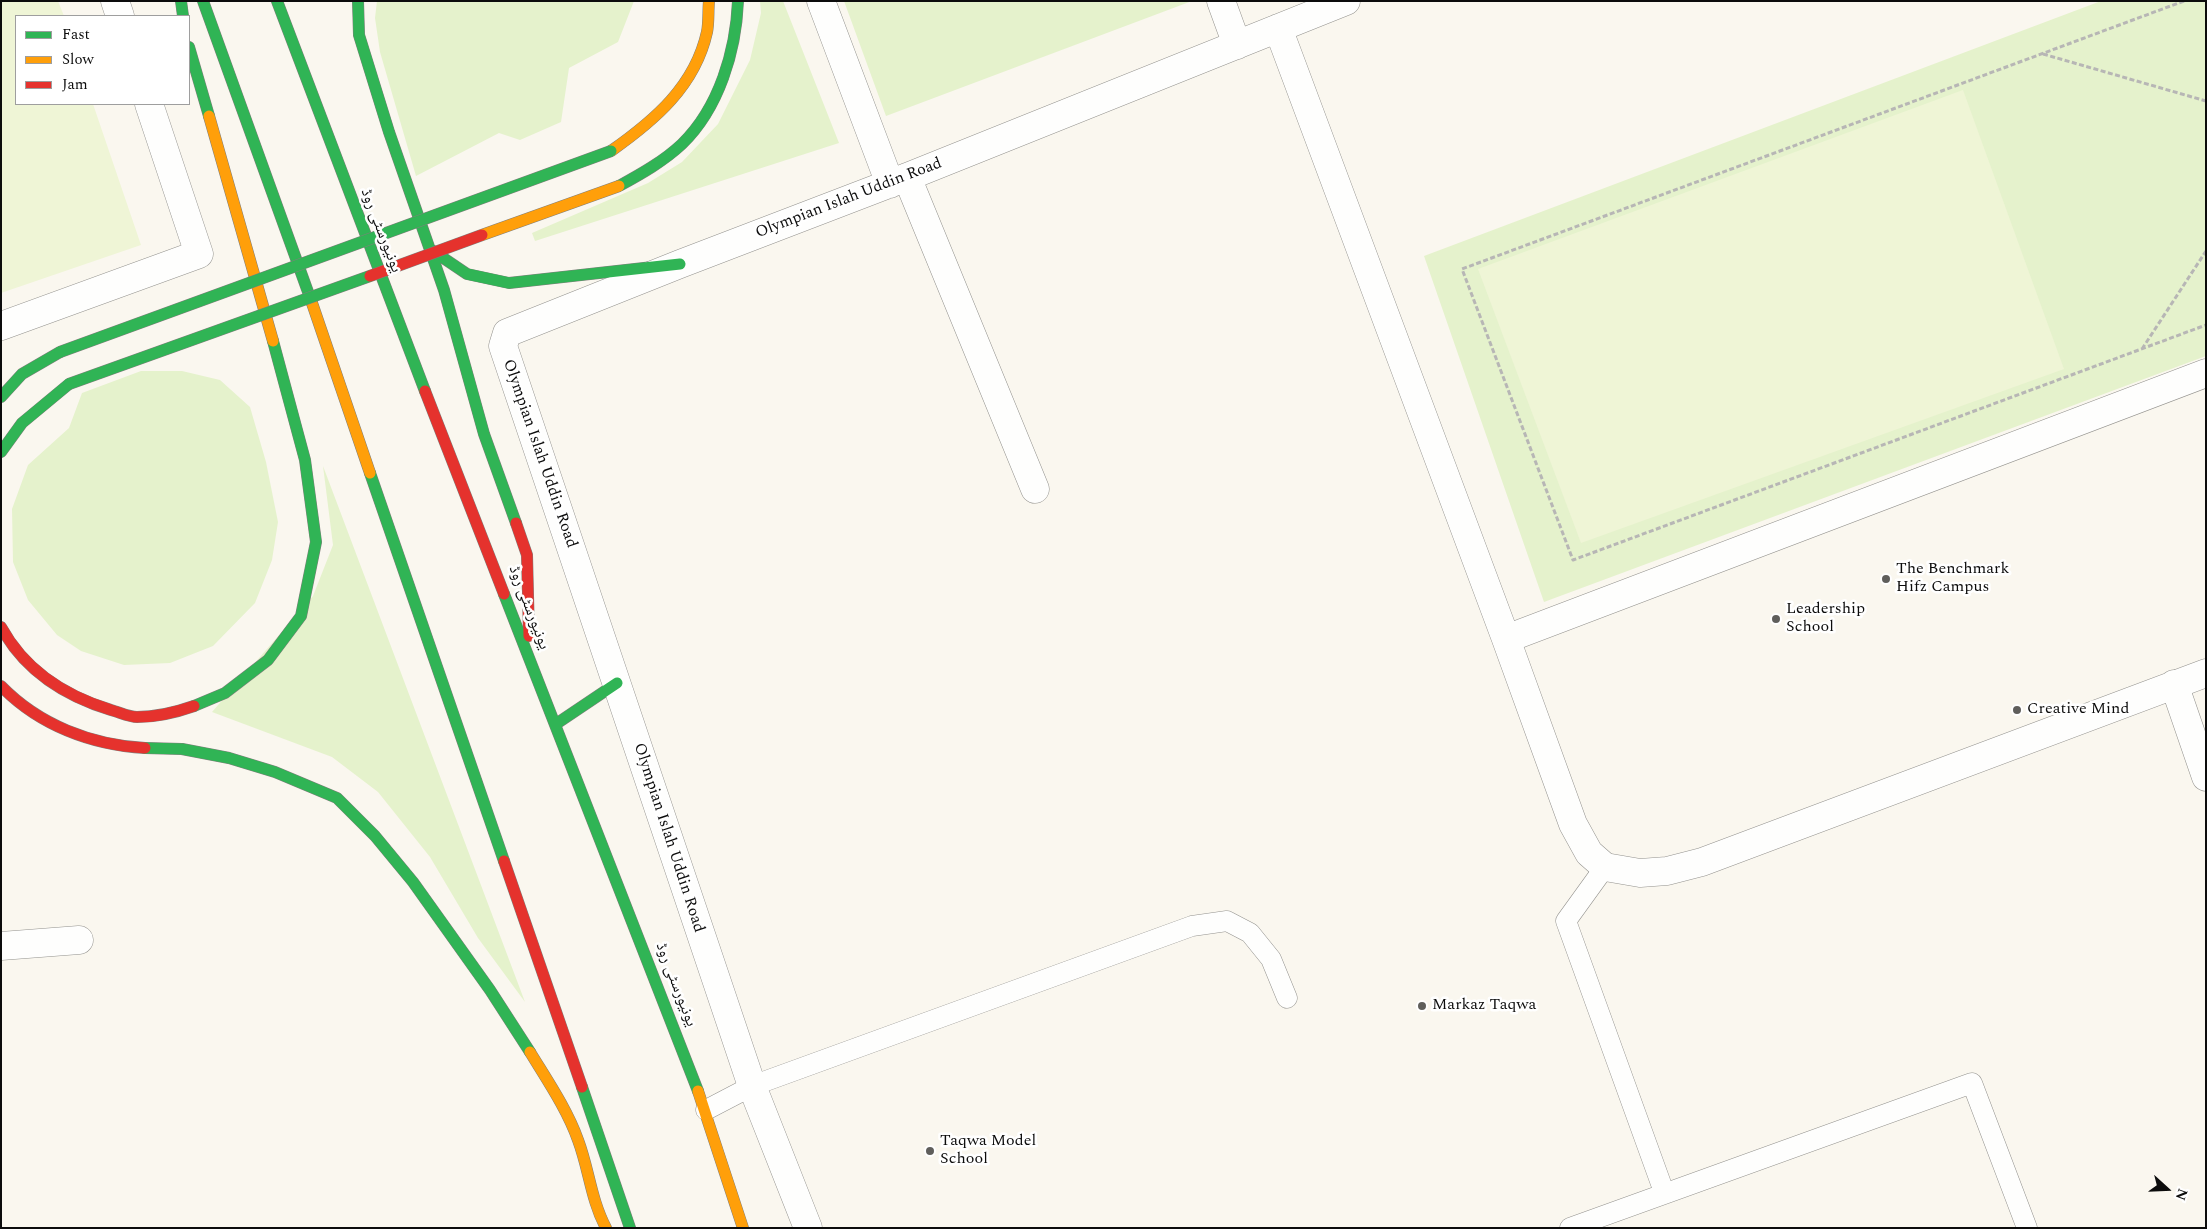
<!DOCTYPE html>
<meta charset="utf-8">
<style>
body{margin:0}
#map{position:relative;width:2207px;height:1229px;overflow:hidden;background:#faf7ef;font-family:Spectral,serif}
canvas{display:block}
.frame{position:absolute;inset:0;border:2px solid #0c0c0c;pointer-events:none}
.legend{position:absolute;left:15px;top:15px;width:175px;height:90px;box-sizing:border-box;background:#fff;border:1px solid #9e9e9e;margin:0;padding:6px 9px;list-style:none;font-size:15px;color:#0c0c0c}
.legend li{display:flex;align-items:center;gap:10px;height:25px}
.legend b{width:25px;border:1px solid #9e9e9e}
.north{position:absolute;left:2142px;top:1164px;width:50px;height:50px;-webkit-text-stroke:4px #fff;paint-order:stroke;rotate:110deg;font-size:14px;font-weight:700;line-height:20px;text-align:center;color:#0c0c0c}
.north::after{content:'';display:block;margin:auto;width:18px;height:22px;background:#0c0c0c;clip-path:polygon(50% 0,100% 100%,50% 72%,0 100%)}
</style>
<div id="map">
<canvas width="2207" height="1229"></canvas>
<div class="frame"></div>
<ul class="legend">
<li><b style="height:6px;background:#30b455"></b>Fast</li>
<li><b style="height:6px;background:#ff9f0a"></b>Slow</li>
<li><b style="height:6px;background:#e5322d"></b>Jam</li>
</ul>
<div class="north">N</div>
</div>
<script>
const c = document.querySelector('canvas').getContext('2d');
c.lineJoin = 'round';
function paint(path, color) { c.fillStyle = color; c.fill(path, 'evenodd'); }
function trace(path, color, width, dash) { c.strokeStyle = color; c.lineWidth = width; c.lineCap = dash ? 'butt' : 'round'; c.setLineDash(dash || []); c.stroke(path); }
function write(font, color, halo, rows, align = 'center') {
  c.font = font + ' Spectral,"Noto Naskh Arabic",serif'; c.lineWidth = 5; c.setLineDash([]); c.textBaseline = 'middle'; c.strokeStyle = halo; c.fillStyle = color; for (const [text, x, y, turn = 0] of rows) {
    c.save(); c.translate(x, y); c.rotate((+turn || 0) * Math.PI / 180); c.textAlign = isNaN(turn) ? turn : align; if (halo) c.strokeText(text, 0, 0); c.fillText(text, 0, 0); c.restore();
  }
}
paint(new Path2D(`
 M 377,1 L 634,1 L 618,42 L 569,68 L 561,122 L 520,140 L 499,133 L 416,176 L 380,52 L 375,18 Z
 M 760,1 L 783,1 L 839,143 L 535,241 L 532,233 L 648,183 L 682,162 L 718,124 L 750,60 L 761,13 Z
 M 844,1 L 1192,1 L 886,116 Z
 M 2101,1 L 2206,1 L 2206,356 L 1544,602 L 1424,256 Z
 M 141,371 L 182,371 L 220,380 L 250,407 L 266,462 L 278,522 L 272,560 L 255,603 L 213,646 L 170,663 L 124,665 L 81,651 L 57,635 L 28,600 L 13,562 L 12,509 L 28,465 L 69,428 L 82,393 Z
 M 323,466 L 525,1002 L 478,938 L 430,857 L 378,792 L 332,757 L 212,712 L 313,596 L 333,545 Z`), '#e5f2cc');
paint(new Path2D(`
 M 1,1 L 58,1 L 64,16 L 16,16 L 16,104 L 93,104 L 141,245 L 1,293 Z
 M 1963,90 L 2064,369 L 1581,543 L 1478,269 Z`), '#eff5d6');
const lane = new Path2D(`
 M 1605,867 L 1566,921 L 1664,1192
 M 706,1110 L 752,1086 L 1192,926 L 1227,921 L 1250,933 L 1271,959 L 1287,998
 M 1570,1228 L 1972,1083 L 2027,1228`);
const street = new Path2D(`
 M 115,1 L 120,16
 M 821,1 L 890,184
 M 1221,1 L 1237,45
 M 1278,28 L 1506,639 L 1573,824 L 1589,853 L 1605,867 L 1640,873 L 1667,871 L 1702,862 L 2206,673
 M 907,177 L 1035,489
 M 1,326 L 199,254 L 149,104
 M 1506,639 L 2206,373
 M 2174,684 L 2206,777
 M 1,946 L 79,940
 M 808,1228 L 752,1086 L 503,346 L 507,333 L 680,264 L 907,177 L 1346,1`);
const fast = new Path2D(`
 M 181,1 L 183,16
 M 203,1 L 312,303
 M 277,1 L 425,391
 M 358,1 L 359,35 L 389,132 L 444,290 L 484,434 L 516,523
 M 189,47 L 209,116
 M 619,186 C 641,174 664,161 682,144 C 719,108 736,51 738,1
 M 430,249 L 467,274 L 509,283 L 680,264
 M 1,397 L 22,374 L 60,352
 M 1,452 L 22,423 L 69,384
 M 370,473 L 504,861
 M 504,594 L 698,1091
 M 194,706 L 225,693 L 268,660 L 301,616 L 316,542 L 305,460 L 273,341
 M 556,724 L 617,683
 M 145,748 L 182,749 L 229,758 L 275,772 L 337,798 L 375,836 L 413,882 L 490,990 L 530,1052
 M 582,1087 L 630,1228`);
const slow = new Path2D(`
 M 209,116 L 273,341
 M 611,151 C 655,120 695,86 707,32 C 709,22 708,11 709,1
 M 312,303 L 370,473
 M 530,1052 C 547,1080 567,1109 578,1140 C 589,1169 591,1200 606,1228
 M 698,1091 L 743,1228`);
const jam = new Path2D(`
 M 425,391 L 504,594
 M 516,523 L 527,555 L 529,636
 M 1,627 C 25,671 65,696 111,710 C 119,712 129,717 137,717 C 155,717 177,712 194,706
 M 1,686 C 39,725 91,745 145,748
 M 504,861 L 582,1087`);
trace(lane, '#93928e', 21);
trace(street, '#93928e', 29);
trace(fast, '#807f7c', 12);
trace(slow, '#807f7c', 12);
trace(jam, '#807f7c', 12);
trace(new Path2D(`
 M 2184,1 L 1462,269 L 1573,560 L 2206,325
 M 2043,54 L 2206,101
 M 2142,349 L 2206,251`), '#b7b6b5', 3, [5, 2.5]);
trace(lane, '#fefefd', 20);
trace(street, '#fefefd', 28);
trace(fast, '#30b455', 11);
trace(slow, '#ff9f0a', 11);
trace(jam, '#e5322d', 11);
const fastBridge = new Path2D(`
 M 60,352 L 611,151
 M 69,384 L 370,276`);
const slowBridge = new Path2D(`
 M 482,235 L 619,186`);
const jamBridge = new Path2D(`
 M 370,276 L 482,235`);
trace(fastBridge, '#807f7c', 12, []);
trace(slowBridge, '#807f7c', 12, []);
trace(jamBridge, '#807f7c', 12, []);
trace(fastBridge, '#30b455', 11);
trace(slowBridge, '#ff9f0a', 11);
trace(jamBridge, '#e5322d', 11);
for (const [x, y, r, color] of [
 [1886,579,5,"#5f5e5b"],
 [1776,619,5,"#5f5e5b"],
 [2017,710,5,"#5f5e5b"],
 [1422,1006,5,"#5f5e5b"],
 [930,1151,5,"#5f5e5b"]
]) { const dot = new Path2D(); dot.arc(x, y, r, 0, 2 * Math.PI); c.fillStyle = color; c.fill(dot); trace(dot, '#fff', 2); }
write('16px', '#0c0c0c', '#fff', [
 ["Olympian Islah Uddin Road",849,199,-21],
 ["یونیورسٹی روڈ",380,231,69],
 ["Olympian Islah Uddin Road",539,454,71],
 ["یونیورسٹی روڈ",528,608,69],
 ["Olympian Islah Uddin Road",668,838,72],
 ["یونیورسٹی روڈ",675,985,69]
]);
write('16px', '#0c0c0c', '#fff', [
 ["The Benchmark",1896,570],
 ["Hifz Campus",1896,588],
 ["Leadership",1786,610],
 ["School",1786,628],
 ["Creative Mind",2027,710],
 ["Markaz Taqwa",1432,1006],
 ["Taqwa Model",940,1142],
 ["School",940,1160]
], 'left');
</script>
